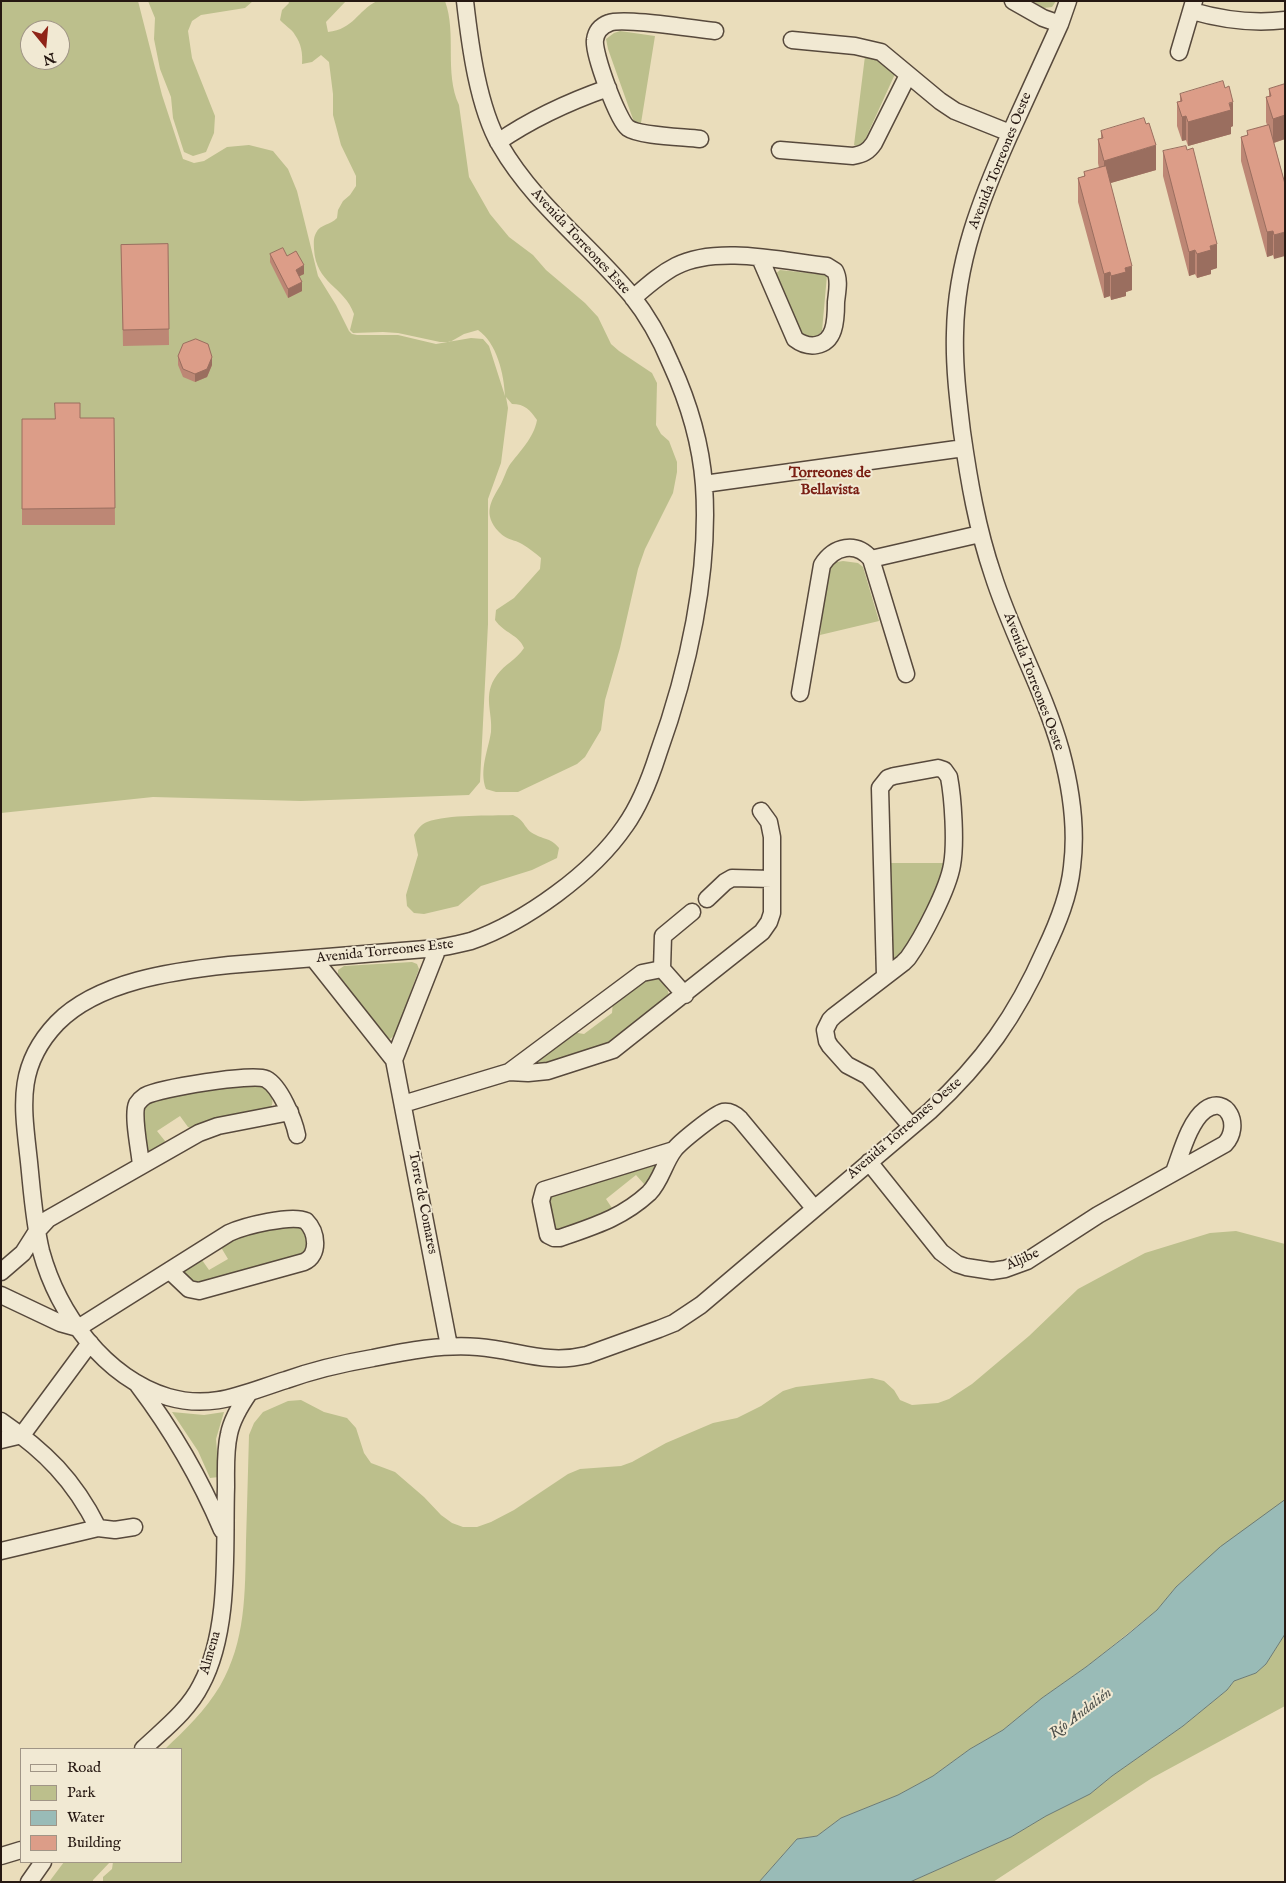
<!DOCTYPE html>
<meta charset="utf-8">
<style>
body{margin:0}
#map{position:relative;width:1286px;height:1883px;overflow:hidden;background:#eaddbb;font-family:"IM FELL English",serif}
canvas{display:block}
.frame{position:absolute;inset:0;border:2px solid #261812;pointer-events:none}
.legend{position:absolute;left:20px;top:1748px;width:162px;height:115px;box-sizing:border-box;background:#f1e9d3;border:1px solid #a09586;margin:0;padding:6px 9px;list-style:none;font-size:15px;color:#261812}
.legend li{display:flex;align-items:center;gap:10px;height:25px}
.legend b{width:25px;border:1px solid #a09586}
.north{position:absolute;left:20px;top:20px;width:50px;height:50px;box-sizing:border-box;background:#f1e9d3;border:1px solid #a09586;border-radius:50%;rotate:163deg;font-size:14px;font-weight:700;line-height:20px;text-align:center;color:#261812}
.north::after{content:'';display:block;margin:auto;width:18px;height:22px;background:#8f2418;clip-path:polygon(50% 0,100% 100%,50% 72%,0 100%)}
</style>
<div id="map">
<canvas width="1286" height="1883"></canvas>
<div class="frame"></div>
<ul class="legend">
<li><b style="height:6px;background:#f1e9d3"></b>Road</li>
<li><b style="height:14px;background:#bcbf8c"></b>Park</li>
<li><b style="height:14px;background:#99bbb7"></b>Water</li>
<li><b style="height:14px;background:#dc9d88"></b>Building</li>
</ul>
<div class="north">N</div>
</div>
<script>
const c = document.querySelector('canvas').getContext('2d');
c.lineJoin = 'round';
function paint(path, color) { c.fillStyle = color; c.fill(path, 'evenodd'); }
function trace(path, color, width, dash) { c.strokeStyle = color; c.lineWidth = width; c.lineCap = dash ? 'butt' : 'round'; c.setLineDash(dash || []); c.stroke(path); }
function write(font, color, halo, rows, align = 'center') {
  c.font = font + ' "IM FELL English",serif'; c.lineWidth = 4; c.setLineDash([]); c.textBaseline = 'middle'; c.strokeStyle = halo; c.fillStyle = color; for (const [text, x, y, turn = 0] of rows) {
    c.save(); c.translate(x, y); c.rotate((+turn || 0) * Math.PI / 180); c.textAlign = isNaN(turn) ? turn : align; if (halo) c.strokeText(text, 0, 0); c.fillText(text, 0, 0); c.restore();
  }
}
paint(new Path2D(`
 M 1,1 L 138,1 L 162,95 L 183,159 L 194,163 L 204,161 L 227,147 L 249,145 L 273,151 L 288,169 L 297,191 L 318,276 L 336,305 L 349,331 L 352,334 L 357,335 L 398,335 L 436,344 L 471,338 L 483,339 L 489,346 L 505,396 C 504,374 497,343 478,330 L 464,334 L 450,342 L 440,342 L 398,333 L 383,332 L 353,333 L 350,330 L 354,314 C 344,286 316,284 314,249 C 314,244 313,238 316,233 C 320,224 331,225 337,218 L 338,210 L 343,201 L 350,195 L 356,186 L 356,176 L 341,145 L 333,115 L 333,94 L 329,62 L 321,55 L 312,62 L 302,64 C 303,54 301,43 295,35 C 292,29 284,25 280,20 L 282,10 L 289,3 L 288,1 L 346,1 L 326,22 L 328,32 C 354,29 357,11 377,1 L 445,1 C 457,34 444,72 459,105 L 469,177 L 490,214 L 509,237 L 533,255 L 546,270 L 585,303 L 598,317 L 611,344 L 619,351 L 652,373 L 657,383 L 656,425 L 661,434 L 669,441 L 677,462 L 677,472 L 673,493 L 645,549 L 638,569 L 620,648 L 605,700 L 601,730 L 585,757 L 577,764 L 518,792 L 496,792 L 486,789 C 479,770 488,751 491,732 C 493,712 482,695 497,675 C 505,664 516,660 524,648 C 519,635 504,633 495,620 L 496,610 L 514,598 L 540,569 L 541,558 C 535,553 529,548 522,544 C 514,539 508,541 499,532 C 482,514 491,501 501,484 C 504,478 506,471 509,466 C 519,452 534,438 537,420 C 530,410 525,404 512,404 L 506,397 L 508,408 L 501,463 L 488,499 L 488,624 L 480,782 L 469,795 L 301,801 L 153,797 L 1,813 ZM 30,30 L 60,30 L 60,60 L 30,60 Z
 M 148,1 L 253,1 L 245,8 L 201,15 L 192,21 L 188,31 L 192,58 L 215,116 L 214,133 L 206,152 L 193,156 L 184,152 L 173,118 L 171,97 L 160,69 L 154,39 L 155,18 Z
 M 1033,1 L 1056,1 L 1052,7 L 1043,8 Z
 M 620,31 L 655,36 L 641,123 L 634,122 L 608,49 L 606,39 L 614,33 Z
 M 865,56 L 880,60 L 895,74 L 864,142 L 860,147 L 854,145 Z
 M 780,270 L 827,275 L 822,331 C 816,338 812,340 802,336 L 773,276 Z
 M 843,561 L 858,563 L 863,567 L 879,621 L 820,635 L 827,576 L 831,563 Z
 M 513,815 C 526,821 524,829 534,834 C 545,840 551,838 559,848 L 557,858 L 532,870 L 481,886 L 458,906 L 424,914 L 414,913 L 407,906 L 406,895 L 418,855 L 414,835 C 417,830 421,824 427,822 C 449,814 489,816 513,815 Z
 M 890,863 L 945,863 L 945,872 L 906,954 L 896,959 L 893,958 Z
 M 412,962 L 417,964 L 419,969 L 395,1035 L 390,1039 L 386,1038 L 338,974 L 338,970 L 344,966 Z
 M 658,976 L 668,991 L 669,996 L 613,1045 L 538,1068 L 533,1065 L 533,1062 L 572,1032 L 584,1034 L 612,1013 L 613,1001 L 645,977 Z
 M 262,1084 C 268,1092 277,1099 270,1109 L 204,1122 L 191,1128 L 188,1127 L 180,1116 L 157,1131 L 165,1141 L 164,1145 L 149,1153 L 147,1152 L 142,1110 L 144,1104 L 204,1087 Z
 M 656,1164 L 657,1165 L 647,1185 L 644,1184 L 636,1175 L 606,1199 L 614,1211 L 555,1234 L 546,1196 Z
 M 296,1222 L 304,1226 L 309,1248 L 307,1253 L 197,1286 L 183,1276 L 182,1271 L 202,1260 L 209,1270 L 228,1259 L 222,1249 L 222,1246 L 243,1232 Z
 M 1236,1231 L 1285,1244 L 1285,1500 L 1190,1574 L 1176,1587 L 1157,1610 L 1086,1667 L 1042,1698 L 1003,1730 L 970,1749 L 933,1776 L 898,1795 L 841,1818 L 817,1836 L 797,1839 L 759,1882 L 103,1882 L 103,1877 L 112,1869 L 113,1862 L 181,1862 L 181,1749 L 165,1749 C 185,1730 205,1711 220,1686 C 246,1641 245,1593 246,1542 C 247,1507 248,1471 249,1435 L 254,1423 L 263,1412 L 288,1401 L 301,1400 L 324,1412 L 347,1418 L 356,1428 L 364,1453 L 371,1463 L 395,1472 L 424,1497 L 441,1515 L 452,1523 L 463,1527 L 477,1527 L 491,1522 L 514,1510 L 568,1474 L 580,1469 L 621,1466 L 632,1462 L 666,1443 L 713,1423 L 737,1418 L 761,1406 L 783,1391 L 796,1387 L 872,1378 L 884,1381 L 894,1390 L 900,1400 L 912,1405 L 938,1403 L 949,1399 L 972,1384 L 1029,1336 L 1078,1289 L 1145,1253 L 1210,1233 Z
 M 172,1412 L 204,1415 L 224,1412 L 216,1439 L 219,1477 L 210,1478 L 198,1451 Z
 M 1285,1634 L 1285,1706 L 1152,1778 L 993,1882 L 910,1882 L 1011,1837 L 1046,1816 L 1090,1794 L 1112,1776 L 1183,1726 L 1227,1690 L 1234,1681 L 1256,1673 L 1266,1664 Z
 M 64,1862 L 110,1862 L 93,1880 L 93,1882 L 49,1882 Z`), '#bcbf8c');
const water = new Path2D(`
 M 1285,1500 L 1285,1634 L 1266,1664 L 1256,1673 L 1234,1681 L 1227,1690 L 1183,1726 L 1112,1776 L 1090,1794 L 1046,1816 L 1011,1837 L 910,1882 L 759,1882 L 797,1839 L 817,1836 L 841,1818 L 898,1795 L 933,1776 L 970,1749 L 1003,1730 L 1042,1698 L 1086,1667 L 1127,1635 L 1157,1610 L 1176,1587 L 1220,1547 Z`);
paint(water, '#99bbb7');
trace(water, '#6b7a75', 1);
const minor = new Path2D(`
 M 465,1 C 470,45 478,107 500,145 C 534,204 588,243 631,295 C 647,315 661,340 671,364 C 688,401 701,445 704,485 C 710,573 688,671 658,754 C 650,779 640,805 625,826 C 593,873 525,922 471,941 C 460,944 449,946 438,948 L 229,965 C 174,971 98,981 57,1023 C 15,1067 23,1107 29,1162 C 32,1191 34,1222 41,1251 C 58,1313 104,1377 168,1397 C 213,1410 244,1393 286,1380 C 314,1370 344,1363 373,1358 C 407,1351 443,1344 478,1347 C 518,1350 546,1365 587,1355 L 659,1329 L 674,1323 L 701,1305 L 930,1111 C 983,1062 1016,1016 1045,950 C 1058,923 1069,896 1072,867 C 1077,828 1071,788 1061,751 C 1044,690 1012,635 993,575 C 977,528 969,481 962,432 C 958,399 954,366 955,333 C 956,262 981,199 1009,136 C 1026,99 1043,61 1060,24 L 1068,1
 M 1013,1 L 1043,18 L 1060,24
 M 1192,11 C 1223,20 1252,24 1285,20
 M 792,40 L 855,46 L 881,52 L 940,101 L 955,111 L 1010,133
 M 1179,52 L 1194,1
 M 700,139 C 684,137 639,136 628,128 C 618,121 593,53 595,40 C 596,32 601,26 609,23 C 623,17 695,29 715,31
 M 498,142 C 533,118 568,102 608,88
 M 780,150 L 853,156 C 863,154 868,152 874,143 L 908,75
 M 633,298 C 647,286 660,274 676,266 C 717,245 783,261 827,266 L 835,271 C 840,280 837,292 836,302 C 836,311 836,321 833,330 C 827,348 808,349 795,339 L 760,258
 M 704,484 L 964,448
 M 871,559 L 980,534
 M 800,693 L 822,565 C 834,546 856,541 871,559 L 906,674
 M 707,899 L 725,882 L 732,878 L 772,879
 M 314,959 L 394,1060 L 449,1346
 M 885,976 L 880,788 L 888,778 L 894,776 L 938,768 L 944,770 L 949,777 C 953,798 956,843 952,865 C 948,889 923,937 908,958 L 903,963 L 834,1016 L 830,1020 L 825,1030 L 827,1041 L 830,1046 L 847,1065 L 868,1076 L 911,1126
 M 685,995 L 662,969 L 663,936 L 692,912
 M 394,1060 L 438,948
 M 509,1072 L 642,973 L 662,969
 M 403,1104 L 509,1072 L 528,1073 L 548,1071 L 613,1050 L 762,932 L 769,922 L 772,913 L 772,837 L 769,822 L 761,811
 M 674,1150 L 544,1190 L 541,1201 L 548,1235 L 554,1238 L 560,1238 C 594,1226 622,1218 649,1193 C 661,1181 664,1163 674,1150 C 680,1142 715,1114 723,1112 C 730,1111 735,1114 740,1119 L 814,1208
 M 869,1162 L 941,1252 L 957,1264 L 966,1267 L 992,1271 L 1005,1269 L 1027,1261 L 1098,1215 L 1225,1144 C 1242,1126 1227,1094 1205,1110 C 1189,1122 1181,1154 1174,1172
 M 141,1165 C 140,1152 132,1115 137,1104 C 139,1101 142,1098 145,1096 C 160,1088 252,1073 266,1079 C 280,1086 294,1120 297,1135
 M 1,1272 L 23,1253 L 37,1231 L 48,1219 L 199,1133 L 218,1126 L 290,1112
 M 1,1295 L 60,1323 L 78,1328 L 229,1233 C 244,1226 292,1214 306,1221 C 317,1232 320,1255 304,1262 L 199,1291 L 189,1289 L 170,1271
 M 138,1385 C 172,1430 200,1478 222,1530
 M 1,1421 C 45,1451 74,1480 98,1528
 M 1,1440 L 22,1435 L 90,1343
 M 1,1551 L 98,1528 L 115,1530 L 134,1527
 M 143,1749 C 164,1729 188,1711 201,1685 C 231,1629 224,1548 226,1487 C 226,1469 225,1451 229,1434 C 232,1419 240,1406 249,1393
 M 1,1856 L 21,1850
 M 29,1882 L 43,1862`);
trace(minor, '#57493c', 19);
trace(minor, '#f1e9d3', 16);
paint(new Path2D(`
 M 1285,84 L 1285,139 L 1274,143 L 1285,184 L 1274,259 L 1273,255 L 1267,257 L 1241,161 L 1241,137 L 1247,135 L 1247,131 L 1267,125 L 1266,122 L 1266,97 L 1269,97 L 1269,89 Z
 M 1180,94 L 1233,126 L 1231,127 L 1231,134 L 1188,146 L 1186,140 L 1182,141 L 1177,126 L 1177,102 L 1180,102 Z
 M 1101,131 L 1156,170 L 1110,183 L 1132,290 L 1126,292 L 1126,296 L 1111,300 L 1110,296 L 1104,298 L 1078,202 L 1078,178 L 1084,176 L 1084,172 L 1099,168 L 1098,163 L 1098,139 L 1101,139 Z
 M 1163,151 L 1217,268 L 1211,270 L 1211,274 L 1197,278 L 1195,274 L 1189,276 L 1163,176 Z
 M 168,244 L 169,345 L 123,346 L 121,245 Z
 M 270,254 L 287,256 L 304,274 L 299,276 L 302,291 L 288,298 L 270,262 Z
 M 178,356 L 212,365 L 207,377 L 195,382 L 183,377 L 178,365 Z
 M 114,418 L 115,525 L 22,525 L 22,419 Z`), '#bd8775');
paint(new Path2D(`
 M 1233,102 L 1233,126 L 1231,127 L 1231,134 L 1188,146 L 1188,122 Z
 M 1285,115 L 1285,139 L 1273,143 L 1273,119 Z
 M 1186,116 L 1186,140 L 1182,141 L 1182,117 Z
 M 1156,145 L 1156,170 L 1104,185 L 1104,161 Z
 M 1273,231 L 1273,255 L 1267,257 L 1267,232 Z
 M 1285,232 L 1285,256 L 1274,259 L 1274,235 Z
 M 1217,244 L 1217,268 L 1211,270 L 1211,274 L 1197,278 L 1197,254 L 1210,246 Z
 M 1195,250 L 1195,274 L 1189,276 L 1189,252 Z
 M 304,265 L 304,274 L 296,278 L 296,270 Z
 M 1132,266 L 1132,290 L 1126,292 L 1126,296 L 1111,300 L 1111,276 L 1125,268 Z
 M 1110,272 L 1110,296 L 1104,298 L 1104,274 Z
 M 302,282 L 302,291 L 288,298 L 288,289 Z
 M 212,357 L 212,365 L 207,377 L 195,382 L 195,374 Z`), '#9a6e5f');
const building = new Path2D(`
 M 1223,81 L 1225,88 L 1229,86 L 1233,102 L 1229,103 L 1231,110 L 1188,122 L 1186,116 L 1182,117 L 1177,102 L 1182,101 L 1180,94 Z
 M 1285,84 L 1285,115 L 1273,119 L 1266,97 L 1271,96 L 1269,89 Z
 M 1144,118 L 1146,124 L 1149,123 L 1156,145 L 1104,161 L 1098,139 L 1103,138 L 1101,131 Z
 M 1269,125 L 1285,184 L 1285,232 L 1274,235 L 1273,231 L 1267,232 L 1241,137 L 1248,135 L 1247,131 Z
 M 1186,146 L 1187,150 L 1193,148 L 1217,244 L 1210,246 L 1211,250 L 1197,254 L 1195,250 L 1189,252 L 1163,151 Z
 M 1106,166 L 1132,266 L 1125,268 L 1126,272 L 1111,276 L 1110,272 L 1104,274 L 1078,178 L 1085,176 L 1084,172 Z
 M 168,244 L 169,329 L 123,330 L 121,245 Z
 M 283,248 L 287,256 L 296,251 L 304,265 L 296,270 L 302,282 L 288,289 L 270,254 Z
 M 196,339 L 208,344 L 212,357 L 207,369 L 195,374 L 183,369 L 178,356 L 183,344 Z
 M 55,403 L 80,403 L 80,418 L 114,418 L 115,508 L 22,509 L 22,419 L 55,419 Z`);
paint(building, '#dc9d88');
trace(building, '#9a6e5f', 1);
write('14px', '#261812', '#f1e9d3', [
 ["Avenida Torreones Oeste",1001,161,-68],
 ["Avenida Torreones Este",580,242,47],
 ["Avenida Torreones Oeste",1033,682,69],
 ["Avenida Torreones Este",385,952,-6],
 ["Avenida Torreones Oeste",905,1129,-41],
 ["Torre de Comares",422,1203,79],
 ["Aljibe",1023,1260,-24],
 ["Almena",211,1653,-74]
]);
write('bold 15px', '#7a1f14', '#f1e9d3', [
 ["Torreones de",830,474],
 ["Bellavista",830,491]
]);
write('italic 15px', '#4e514c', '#f1e9d3', [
 ["Río Andalién",1081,1714,-37]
]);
</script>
